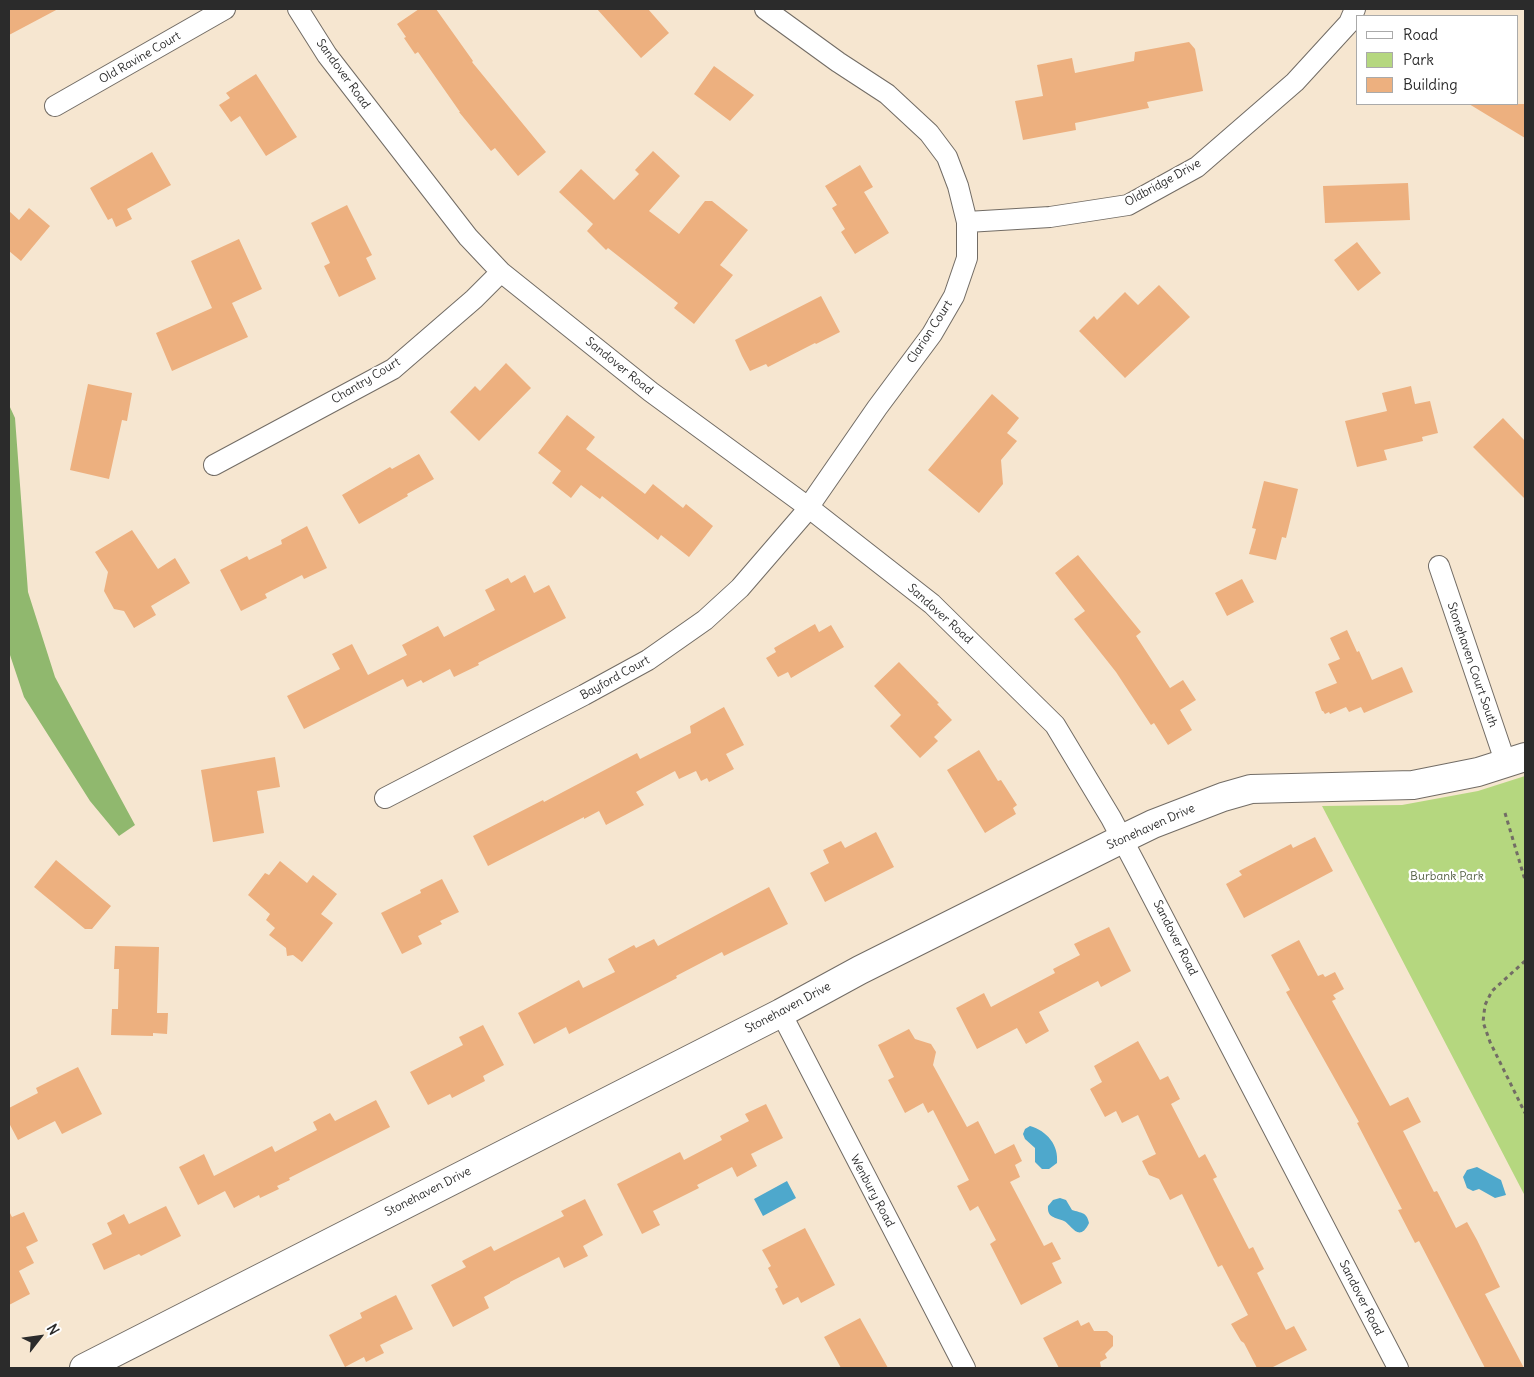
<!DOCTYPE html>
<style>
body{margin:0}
#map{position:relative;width:1534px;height:1377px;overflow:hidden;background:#f6e6d0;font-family:Delius,sans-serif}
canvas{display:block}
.frame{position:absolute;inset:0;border:10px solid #2b2b2b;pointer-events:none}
.legend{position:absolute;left:1356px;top:15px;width:162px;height:90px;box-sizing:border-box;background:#fff;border:1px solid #aaa;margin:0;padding:6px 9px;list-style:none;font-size:15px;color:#2b2b2b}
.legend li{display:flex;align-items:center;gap:10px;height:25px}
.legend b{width:25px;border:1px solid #aaa}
.north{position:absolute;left:15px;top:1312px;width:50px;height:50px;-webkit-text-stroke:4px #fff;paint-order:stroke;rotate:60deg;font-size:14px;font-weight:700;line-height:20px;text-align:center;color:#2b2b2b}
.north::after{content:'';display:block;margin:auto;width:18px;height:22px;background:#2b2b2b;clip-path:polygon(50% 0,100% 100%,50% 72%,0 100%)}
</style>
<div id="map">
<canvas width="1534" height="1377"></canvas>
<div class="frame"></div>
<ul class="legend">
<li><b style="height:6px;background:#fff"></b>Road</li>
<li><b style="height:14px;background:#b5d77f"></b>Park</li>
<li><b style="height:14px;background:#edb07f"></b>Building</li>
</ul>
<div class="north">N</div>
</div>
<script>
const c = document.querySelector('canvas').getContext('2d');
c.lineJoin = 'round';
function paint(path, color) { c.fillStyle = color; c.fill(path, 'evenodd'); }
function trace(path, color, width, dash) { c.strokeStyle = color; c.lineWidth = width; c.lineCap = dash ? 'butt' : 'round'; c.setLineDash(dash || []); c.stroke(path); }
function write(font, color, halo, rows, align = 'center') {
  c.font = font + ' Delius,sans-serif'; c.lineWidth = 4.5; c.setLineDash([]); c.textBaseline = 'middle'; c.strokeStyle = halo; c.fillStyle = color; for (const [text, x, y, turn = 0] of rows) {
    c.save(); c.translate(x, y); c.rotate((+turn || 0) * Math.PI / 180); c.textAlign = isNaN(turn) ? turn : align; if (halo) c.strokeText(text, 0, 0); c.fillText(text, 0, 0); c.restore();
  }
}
paint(new Path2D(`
 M 1525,776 L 1525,1196 L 1322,806 L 1402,805 L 1478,791 Z`), '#b5d77f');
paint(new Path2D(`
 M 9,405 L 15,418 L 28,592 L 55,677 L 135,825 L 119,836 L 90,801 L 24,697 L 9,652 Z`), '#90b86e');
paint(new Path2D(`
 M 1030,1126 C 1047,1131 1059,1145 1057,1163 L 1049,1169 L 1042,1169 L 1035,1162 L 1035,1148 L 1025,1139 L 1023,1134 L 1025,1129 Z
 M 1477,1167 L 1501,1180 L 1506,1195 L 1495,1198 L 1479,1189 L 1473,1191 L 1467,1188 L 1463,1177 L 1467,1170 Z
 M 787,1181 L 796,1198 L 763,1216 L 754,1199 Z
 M 1060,1198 L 1066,1200 L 1072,1210 C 1081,1213 1087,1212 1089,1223 C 1079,1244 1071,1224 1064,1221 C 1055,1217 1047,1218 1048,1206 L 1053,1200 Z`), '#4ea8cc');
paint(new Path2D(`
 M 9,9 L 58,9 L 9,35 Z
 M 419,9 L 436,9 L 473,61 L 472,62 L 546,152 L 518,176 L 495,148 L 491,151 L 459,112 L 460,112 L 418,52 L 415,54 L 404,38 L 406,37 L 397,24 Z
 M 597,9 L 648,9 L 669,33 L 641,58 Z
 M 1189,42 L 1195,49 L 1203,91 L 1147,102 L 1149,108 L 1075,123 L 1076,130 L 1023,140 L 1015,101 L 1043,96 L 1037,65 L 1072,58 L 1075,73 L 1134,61 L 1135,52 Z
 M 714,66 L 754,95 L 730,121 L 694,94 Z
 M 256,74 L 297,137 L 266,156 L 240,116 L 231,122 L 219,105 L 230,98 L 226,93 Z
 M 1469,104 L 1525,104 L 1525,138 Z
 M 653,151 L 680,176 L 649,211 L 679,234 L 705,201 L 712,201 L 748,230 L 720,265 L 733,275 L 694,324 L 674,308 L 678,303 L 608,248 L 606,250 L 587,231 L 593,224 L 559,192 L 581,169 L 614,200 L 639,174 L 635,170 Z
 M 152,152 L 171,185 L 127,209 L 132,219 L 116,227 L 112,218 L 108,220 L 90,188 Z
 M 860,165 L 873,187 L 864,192 L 889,233 L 855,254 L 841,232 L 845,229 L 832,208 L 837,205 L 825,186 Z
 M 1408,183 L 1410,220 L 1325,223 L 1323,186 Z
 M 347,205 L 372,255 L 366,258 L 376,279 L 339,297 L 324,266 L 330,263 L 311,223 Z
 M 29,208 L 50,226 L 21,261 L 9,251 L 9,211 L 19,220 Z
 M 239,239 L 262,289 L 232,303 L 248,337 L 172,371 L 156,333 L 212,308 L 191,261 Z
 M 1357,242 L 1381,273 L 1358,291 L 1334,260 Z
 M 1159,285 L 1190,317 L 1125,378 L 1079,331 L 1094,316 L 1097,320 L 1125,292 L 1138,305 Z
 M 821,296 L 840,332 L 816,344 L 815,343 L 768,367 L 766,364 L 750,371 L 742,356 L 735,340 Z
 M 506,363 L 531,388 L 479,441 L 450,412 L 475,386 L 480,391 Z
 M 88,384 L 132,393 L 127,421 L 122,420 L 109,479 L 70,470 Z
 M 1411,386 L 1415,404 L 1430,401 L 1438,433 L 1422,437 L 1423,441 L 1384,450 L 1387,460 L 1357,467 L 1345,421 L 1387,411 L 1382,393 Z
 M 992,394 L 1019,418 L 1007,433 L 1017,441 L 1001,460 L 1003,484 L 979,513 L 928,470 Z
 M 567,415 L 595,437 L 586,449 L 645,494 L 653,484 L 683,508 L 686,504 L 713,526 L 689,557 L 661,535 L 658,540 L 602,496 L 600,499 L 581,485 L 571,498 L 552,483 L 561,471 L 538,453 Z
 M 1503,418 L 1525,441 L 1525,499 L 1473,447 Z
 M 419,454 L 434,479 L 407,494 L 408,496 L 359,524 L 342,495 L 390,467 L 392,469 Z
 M 1264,481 L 1298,489 L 1286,538 L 1282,537 L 1276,560 L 1249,554 L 1256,529 L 1252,528 Z
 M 307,526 L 327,568 L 304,579 L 302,575 L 265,594 L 267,598 L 241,611 L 220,570 L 247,556 L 249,560 L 282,544 L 281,540 Z
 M 132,530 L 158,569 L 175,558 L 190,583 L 151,606 L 156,615 L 134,628 L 124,611 L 114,609 L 104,591 L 108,572 L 95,552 Z
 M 1078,555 L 1141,632 L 1136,636 L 1170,688 L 1183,680 L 1196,700 L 1180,710 L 1192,730 L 1168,745 L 1154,723 L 1151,725 L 1116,672 L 1074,619 L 1085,611 L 1055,573 Z
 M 525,575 L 534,593 L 549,585 L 566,618 L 478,663 L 479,665 L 454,677 L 450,669 L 423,683 L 421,680 L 407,687 L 403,679 L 304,729 L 287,696 L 340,669 L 332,654 L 352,644 L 368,675 L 407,655 L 402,645 L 438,626 L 444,637 L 495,610 L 485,590 L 508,578 L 511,583 Z
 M 1242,579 L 1254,602 L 1227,616 L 1215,593 Z
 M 815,624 L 819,632 L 831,625 L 844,647 L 791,678 L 788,672 L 778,677 L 766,658 L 776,652 L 774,648 Z
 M 1347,630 L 1357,652 L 1359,651 L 1372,680 L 1402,667 L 1413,692 L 1364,713 L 1361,707 L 1349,712 L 1346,707 L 1330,714 L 1329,712 L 1325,714 L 1323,711 L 1322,711 L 1315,692 L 1337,683 L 1328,664 L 1340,659 L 1330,638 Z
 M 899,662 L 939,703 L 937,704 L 952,720 L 934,737 L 938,741 L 920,758 L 890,726 L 901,715 L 874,686 Z
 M 724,707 L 744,745 L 726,754 L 734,769 L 709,782 L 707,778 L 701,781 L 696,771 L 679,779 L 675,771 L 636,792 L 644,805 L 606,825 L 599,811 L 584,819 L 584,817 L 488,866 L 473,836 L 543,800 L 544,802 L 637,753 L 640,759 L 691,733 L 690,726 Z
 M 979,750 L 998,781 L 1001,780 L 1017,805 L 1013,808 L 1016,814 L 985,833 L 947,770 Z
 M 275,757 L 280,787 L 257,791 L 264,833 L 213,842 L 201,770 Z
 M 876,832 L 894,867 L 825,902 L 810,873 L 829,863 L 823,850 L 841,841 L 845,848 Z
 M 1315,837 L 1333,871 L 1244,918 L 1226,884 L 1242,875 L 1239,871 L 1291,844 L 1293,848 Z
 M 56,860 L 111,906 L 92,929 L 85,929 L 34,887 Z
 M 280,861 L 307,883 L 313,875 L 337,894 L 321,914 L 333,923 L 302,962 L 293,955 L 287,956 L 286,948 L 269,935 L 275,928 L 266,920 L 270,914 L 248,895 L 265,873 L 269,875 Z
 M 442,879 L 459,912 L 440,921 L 442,924 L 418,936 L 422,944 L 402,954 L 381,913 L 421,893 L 420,890 Z
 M 769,887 L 788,924 L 724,956 L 722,952 L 676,976 L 677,978 L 569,1034 L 566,1027 L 534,1044 L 518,1013 L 579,980 L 583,988 L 615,972 L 608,959 L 634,945 L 636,948 L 654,939 L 658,946 Z
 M 1109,927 L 1131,971 L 1101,987 L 1098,981 L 1039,1012 L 1049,1031 L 1026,1044 L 1017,1028 L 977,1049 L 956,1008 L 984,993 L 991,1007 L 1055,973 L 1053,969 L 1080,955 L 1074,944 Z
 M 1299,940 L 1318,976 L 1323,974 L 1325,977 L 1335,972 L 1344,989 L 1333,995 L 1336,999 L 1332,1001 L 1390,1106 L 1408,1097 L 1421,1122 L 1403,1131 L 1434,1192 L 1437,1191 L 1456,1228 L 1467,1222 L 1477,1240 L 1500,1287 L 1485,1294 L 1524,1368 L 1485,1368 L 1419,1241 L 1415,1243 L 1398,1210 L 1402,1209 L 1357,1123 L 1359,1122 L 1286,992 L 1290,990 L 1271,955 Z
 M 115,946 L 159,947 L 157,1013 L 168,1013 L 167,1034 L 153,1033 L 153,1036 L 111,1035 L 112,1009 L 118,1009 L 119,969 L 114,969 Z
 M 483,1025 L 504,1065 L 483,1076 L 485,1081 L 452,1098 L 450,1094 L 428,1105 L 410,1072 L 463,1045 L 459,1037 Z
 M 909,1029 L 915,1039 L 931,1044 L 936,1052 L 933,1065 L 967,1127 L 978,1121 L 995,1154 L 1014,1144 L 1022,1161 L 1015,1165 L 1020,1177 L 1010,1182 L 1044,1246 L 1052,1242 L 1061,1259 L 1052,1263 L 1062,1283 L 1021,1305 L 990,1244 L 996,1240 L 978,1206 L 970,1211 L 957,1186 L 969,1180 L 933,1110 L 928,1113 L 923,1103 L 905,1113 L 888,1080 L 894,1077 L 878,1045 Z
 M 1138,1041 L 1160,1080 L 1168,1076 L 1180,1099 L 1171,1104 L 1199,1158 L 1205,1154 L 1217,1177 L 1213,1179 L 1249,1249 L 1253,1247 L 1264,1269 L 1257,1273 L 1286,1330 L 1294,1326 L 1307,1350 L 1271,1368 L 1257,1368 L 1244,1343 L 1241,1341 L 1231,1324 L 1248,1315 L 1222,1265 L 1218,1267 L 1182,1194 L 1170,1200 L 1159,1179 L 1149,1175 L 1142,1161 L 1156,1154 L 1138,1115 L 1122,1123 L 1116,1111 L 1105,1117 L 1090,1089 L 1102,1082 L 1094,1066 Z
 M 78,1067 L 102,1114 L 62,1134 L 55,1121 L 18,1140 L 9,1123 L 9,1108 L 38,1093 L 36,1088 Z
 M 376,1100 L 390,1127 L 289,1178 L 290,1180 L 277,1186 L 279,1189 L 260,1198 L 259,1195 L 234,1208 L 225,1191 L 198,1205 L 179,1167 L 204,1154 L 214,1176 L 272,1146 L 275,1152 L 317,1130 L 313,1122 L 330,1113 L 335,1121 Z
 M 766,1104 L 783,1138 L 751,1154 L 757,1166 L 737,1177 L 732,1167 L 697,1185 L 699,1188 L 653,1211 L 660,1225 L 642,1234 L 617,1184 L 680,1152 L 684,1160 L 722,1140 L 720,1136 L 749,1121 L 745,1114 Z
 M 585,1199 L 603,1235 L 583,1246 L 588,1256 L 564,1268 L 559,1257 L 510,1282 L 510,1283 L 484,1297 L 489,1308 L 453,1327 L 431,1285 L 466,1267 L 462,1261 L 491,1246 L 494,1251 L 564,1216 L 561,1211 Z
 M 166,1206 L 181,1236 L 141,1256 L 139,1254 L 104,1270 L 92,1244 L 112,1234 L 107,1223 L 124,1214 L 129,1224 Z
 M 9,1211 L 12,1217 L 24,1212 L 38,1241 L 26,1247 L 34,1263 L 19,1271 L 30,1294 L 9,1305 Z
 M 805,1228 L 835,1285 L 801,1303 L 798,1297 L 783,1305 L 775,1289 L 778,1287 L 768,1268 L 771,1266 L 762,1250 Z
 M 396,1295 L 413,1329 L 380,1345 L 384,1353 L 366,1362 L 364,1357 L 345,1367 L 329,1335 L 362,1318 L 360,1313 Z
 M 860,1318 L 888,1368 L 841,1368 L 824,1337 Z
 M 1078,1320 L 1081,1326 L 1089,1322 L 1094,1331 L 1107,1331 L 1113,1336 L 1113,1346 L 1105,1354 L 1107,1358 L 1100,1362 L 1101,1368 L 1059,1368 L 1043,1338 Z`), '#edb07f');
const street = new Path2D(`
 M 298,9 L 327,55 L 468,237 L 501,272 L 651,392 L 808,507 L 932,604 L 1055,725 L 1111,818 L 1138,869 L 1398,1368
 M 55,106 L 225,9
 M 967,222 L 1050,217 L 1128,205 L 1197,167 L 1295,82 L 1349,23 L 1355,9
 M 214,465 L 393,369 L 474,299 L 501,272
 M 1439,566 L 1506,764
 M 385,798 L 584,695 L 648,660 L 705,620 L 740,588 L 803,515 L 877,408 L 932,334 L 954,296 L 967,258 L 967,222 L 958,186 L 947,157 L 929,133 L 887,94 L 838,62 L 765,9
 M 781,1013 L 965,1368`);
const secondary = new Path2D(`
 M 84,1368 L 781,1013 L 860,970 L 1122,839 L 1153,824 L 1223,797 L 1251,789 L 1413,785 L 1478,772 L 1525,757`);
trace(street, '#726c65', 22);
trace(secondary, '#726c65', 30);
trace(new Path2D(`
 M 1505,813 L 1525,880
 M 1525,961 L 1492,991 L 1485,1005 L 1483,1022 L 1490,1042 L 1525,1113`), '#726c65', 3, [4, 4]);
trace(street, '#fff', 20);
trace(secondary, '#fff', 28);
write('12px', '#2b2b2b', '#fff', [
 ["Old Ravine Court",140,58,-30],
 ["Sandover Road",343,74,54],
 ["Oldbridge Drive",1163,183,-29],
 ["Clarion Court",930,332,-57],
 ["Sandover Road",619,366,39],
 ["Chantry Court",366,381,-31],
 ["Sandover Road",940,614,42],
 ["Stonehaven Court South",1472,665,71],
 ["Bayford Court",615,678,-29],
 ["Stonehaven Drive",1151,827,-24],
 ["Sandover Road",1175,938,63],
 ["Stonehaven Drive",788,1008,-28],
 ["Wenbury Road",872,1191,62],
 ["Stonehaven Drive",428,1192,-27],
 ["Sandover Road",1361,1298,63]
]);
write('12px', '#545f44', '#fff', [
 ["Burbank Park",1447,877]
]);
</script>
